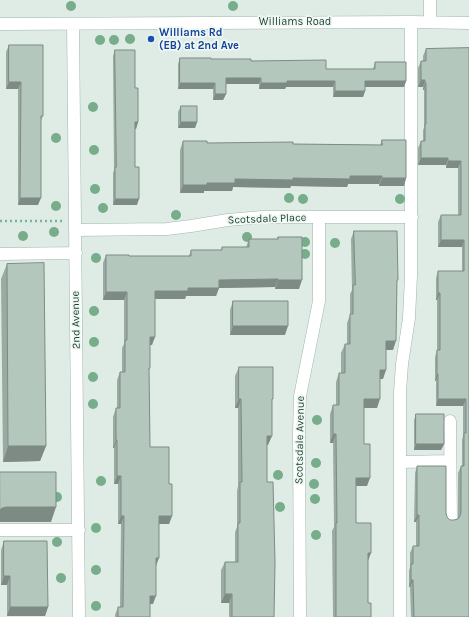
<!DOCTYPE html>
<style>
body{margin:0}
canvas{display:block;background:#deece5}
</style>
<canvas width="469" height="617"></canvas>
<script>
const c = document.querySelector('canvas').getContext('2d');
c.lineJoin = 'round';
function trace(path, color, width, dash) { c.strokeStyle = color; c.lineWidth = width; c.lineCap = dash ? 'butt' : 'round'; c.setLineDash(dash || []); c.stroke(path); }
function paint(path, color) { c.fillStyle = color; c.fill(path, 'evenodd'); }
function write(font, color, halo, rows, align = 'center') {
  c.font = font + ' Karla,sans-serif'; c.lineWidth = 3.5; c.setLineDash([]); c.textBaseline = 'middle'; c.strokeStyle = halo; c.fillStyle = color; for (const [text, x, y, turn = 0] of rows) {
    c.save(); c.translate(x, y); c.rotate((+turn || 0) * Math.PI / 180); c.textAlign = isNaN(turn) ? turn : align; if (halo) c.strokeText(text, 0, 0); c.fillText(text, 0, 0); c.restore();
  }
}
const minor = new Path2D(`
 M 430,22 L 430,0
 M 0,24 L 411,22 L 469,23
 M 73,24 L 79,617
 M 75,230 L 167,229 L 191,226 L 228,220 L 262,217 L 412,217
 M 0,254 L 76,253
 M 450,421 L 451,520
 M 400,462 L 450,461
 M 0,530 L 79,530
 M 300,617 L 299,433 L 300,396 L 319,301 L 319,217
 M 400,617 L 400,392 L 402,364 L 409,318 L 411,276 L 411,22`);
trace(minor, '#a0b4ac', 13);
trace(new Path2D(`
 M 0,221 L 63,221`), '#7ab39e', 2.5, [2, 3]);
trace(minor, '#fff', 12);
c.fillStyle = '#77ad8a';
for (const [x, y] of [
 [71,6],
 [233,6],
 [130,39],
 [100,40],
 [114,40],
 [93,107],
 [56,138],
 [94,150],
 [95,189],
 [289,198],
 [303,199],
 [400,199],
 [56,206],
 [103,208],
 [176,215],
 [54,232],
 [23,236],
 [247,237],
 [305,242],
 [335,243],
 [305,254],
 [96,258],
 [94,311],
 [94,342],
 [93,377],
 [93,404],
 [317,420],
 [316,463],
 [278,475],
 [101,481],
 [314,484],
 [57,497],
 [315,499],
 [280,507],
 [96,528],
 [316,535],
 [57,542],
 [96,570],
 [61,578],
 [96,606]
]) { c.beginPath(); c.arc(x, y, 5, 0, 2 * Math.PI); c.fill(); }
paint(new Path2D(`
 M 9,45 L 43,116 L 41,120 L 38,205 L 18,205 L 18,89 L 6,89 L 6,52 Z
 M 469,48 L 469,617 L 411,617 L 410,587 L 409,587 L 409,571 L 410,567 L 410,553 L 413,546 L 416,546 L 416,522 L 414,522 L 415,473 L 417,466 L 446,513 L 447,517 L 450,520 L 454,520 L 458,519 L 458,473 L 461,466 L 462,466 L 462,440 L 463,436 L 463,406 L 436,406 L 436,381 L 435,381 L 435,357 L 437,350 L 437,300 L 436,300 L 436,278 L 438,271 L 462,271 L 462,247 L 438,247 L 438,222 L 441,215 L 458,215 L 458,168 L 446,168 L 446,165 L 418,165 L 418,148 L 421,141 L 423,141 L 423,131 L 424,127 L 424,90 L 423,90 L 423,87 L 418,87 L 418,68 L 421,61 L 423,61 L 423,56 L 426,49 Z
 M 115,50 L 135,88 L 138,122 L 136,129 L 135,129 L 135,167 L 137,205 L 113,205 L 113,173 L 114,170 L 113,56 Z
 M 180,58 L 251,61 L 326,69 L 373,69 L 375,62 L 406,81 L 404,87 L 365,87 L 365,91 L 363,97 L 333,97 L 333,87 L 286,87 L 285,89 L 259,89 L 259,84 L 226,84 L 226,94 L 223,100 L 213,100 L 213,89 L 178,89 L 178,64 Z
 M 181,106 L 197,122 L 195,128 L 178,128 L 178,112 Z
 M 382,140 L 406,178 L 404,186 L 379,186 L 379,184 L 348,184 L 347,187 L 291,186 L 290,188 L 233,187 L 232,191 L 204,191 L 204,193 L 180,193 L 180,150 L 183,141 L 207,143 L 380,145 Z
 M 354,231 L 397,283 L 393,350 L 386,350 L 383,379 L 380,379 L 377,408 L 364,408 L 364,444 L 367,486 L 356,486 L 356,523 L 368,561 L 368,603 L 371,617 L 333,617 L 332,531 L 334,527 L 333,443 L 330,443 L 330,414 L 333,405 L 336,405 L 336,382 L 339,373 L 341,373 L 341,353 L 345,344 L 347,344 L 347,323 L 350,315 L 350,294 L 352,290 L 351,239 Z
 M 278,237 L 299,289 L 275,289 L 275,287 L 219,288 L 216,296 L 186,296 L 185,299 L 155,299 L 152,345 L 150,345 L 150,368 L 149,370 L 150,447 L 169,484 L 172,516 L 169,524 L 159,524 L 153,604 L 150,604 L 150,617 L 115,617 L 115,615 L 118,607 L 120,607 L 121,524 L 118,524 L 118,484 L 114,484 L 114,448 L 113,448 L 113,417 L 116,408 L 117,408 L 117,380 L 120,372 L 122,372 L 122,348 L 124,344 L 124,300 L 103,300 L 103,263 L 106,255 L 129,256 L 189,256 L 191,250 L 221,250 L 222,247 L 246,247 L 249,239 L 277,239 Z
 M 7,264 L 46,446 L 40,461 L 3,462 L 1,279 Z
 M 233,301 L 285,335 L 230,335 L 230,310 Z
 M 239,367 L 272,404 L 268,445 L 267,445 L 267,482 L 274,617 L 229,617 L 229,603 L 221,603 L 221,570 L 225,562 L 235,562 L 235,532 L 237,527 L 237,491 L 238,486 L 238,408 L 235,408 L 235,376 Z
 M 416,414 L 444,444 L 441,450 L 414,450 L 414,420 Z
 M 4,541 L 48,607 L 45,616 L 7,616 L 7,585 L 1,585 L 1,550 Z`), '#9aaba3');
paint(new Path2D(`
 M 226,78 L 261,78 L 259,84 L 223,84 Z
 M 421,80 L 425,80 L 423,87 L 418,87 Z
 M 287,81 L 335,81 L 333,87 L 286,87 L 285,89 L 259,89 L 261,83 Z
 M 365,81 L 406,81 L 404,87 L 363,87 Z
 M 9,82 L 21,82 L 18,89 L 6,89 Z
 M 180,83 L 215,83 L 213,89 L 178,89 Z
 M 425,83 L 426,83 L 424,90 L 423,90 Z
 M 335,91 L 365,91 L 363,97 L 333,97 Z
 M 215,94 L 226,94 L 223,100 L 213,100 Z
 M 135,122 L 138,122 L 136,129 L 133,129 Z
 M 181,122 L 197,122 L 195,128 L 178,128 Z
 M 421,158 L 448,158 L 446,165 L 418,165 Z
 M 448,161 L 461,161 L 458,168 L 446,168 Z
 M 350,176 L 382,176 L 379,184 L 348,184 L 347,187 L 291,186 L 290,188 L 233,187 L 232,191 L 204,191 L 204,193 L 180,193 L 183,185 L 207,183 L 235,179 Z
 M 382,178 L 406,178 L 404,186 L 379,186 Z
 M 20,198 L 41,198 L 38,205 L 18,205 Z
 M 115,199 L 139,199 L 137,205 L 113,205 Z
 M 441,240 L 464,240 L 462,247 L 438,247 Z
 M 278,279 L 275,287 L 219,288 L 216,296 L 186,296 L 185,299 L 152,299 L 155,291 L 188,288 L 219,280 Z
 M 278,280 L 302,280 L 299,289 L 275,289 Z
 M 106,292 L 127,292 L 124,300 L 103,300 Z
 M 438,293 L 440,293 L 437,300 L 436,300 Z
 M 233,326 L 288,326 L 285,335 L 230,335 Z
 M 150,337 L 155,337 L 152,345 L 147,345 Z
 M 386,341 L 396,341 L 393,350 L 383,350 Z
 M 380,370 L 386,370 L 383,379 L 377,379 Z
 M 437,374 L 438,374 L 436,381 L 435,381 Z
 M 239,399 L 241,399 L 238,408 L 235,408 Z
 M 364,399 L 380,399 L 377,408 L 361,408 Z
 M 438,399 L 466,399 L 463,406 L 436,406 Z
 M 333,434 L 336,434 L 333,443 L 330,443 Z
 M 267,436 L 272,436 L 268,445 L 264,445 Z
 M 116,440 L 117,440 L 114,448 L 113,448 Z
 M 416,444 L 444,444 L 441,450 L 414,450 Z
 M 8,446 L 46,446 L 40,461 L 3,462 Z
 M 117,476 L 121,476 L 118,484 L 114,484 Z
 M 356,478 L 370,478 L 367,486 L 353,486 Z
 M 6,507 L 56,507 L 51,522 L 0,522 L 0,510 L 2,508 Z
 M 417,515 L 419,515 L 416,522 L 414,522 Z
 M 121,516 L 124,516 L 121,524 L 118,524 Z
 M 159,516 L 172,516 L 169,524 L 156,524 Z
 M 368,553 L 371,553 L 368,561 Z
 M 156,558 L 159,558 L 156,566 L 153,566 Z
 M 4,576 L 10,576 L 7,585 L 1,585 Z
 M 411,580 L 413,580 L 410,587 L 409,587 Z
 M 225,594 L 232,594 L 229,603 L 221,603 Z
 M 150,596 L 156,596 L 153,604 L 147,604 Z
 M 10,607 L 48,607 L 45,616 L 7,616 Z`), '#7d8b84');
const building = new Path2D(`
 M 9,45 L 43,45 L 43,116 L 41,116 L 41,198 L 20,198 L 21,82 L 9,82 Z
 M 469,48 L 469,617 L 414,617 L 413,580 L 411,580 L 411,564 L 413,564 L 413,546 L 419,546 L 419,515 L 417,515 L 417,466 L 446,466 L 446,513 L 447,517 L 450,520 L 454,520 L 458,519 L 460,516 L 461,513 L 461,466 L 464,466 L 464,433 L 466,433 L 466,399 L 438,399 L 438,374 L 437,374 L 437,350 L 440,350 L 440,293 L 438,293 L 438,271 L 464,271 L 464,240 L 441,240 L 441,215 L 461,215 L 461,161 L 448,161 L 448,158 L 421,158 L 421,141 L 425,141 L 425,124 L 426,124 L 426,83 L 425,83 L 425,80 L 421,80 L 421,61 L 426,61 L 426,49 Z
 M 115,50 L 135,50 L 135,88 L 138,88 L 138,122 L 135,122 L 135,167 L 139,167 L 139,199 L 115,199 L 115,167 L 116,167 Z
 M 180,58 L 211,58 L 211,59 L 251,59 L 251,61 L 326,60 L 326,69 L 375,69 L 375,62 L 406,62 L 406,81 L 365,81 L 365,91 L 335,91 L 335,81 L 287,81 L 287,83 L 261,83 L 261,78 L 226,78 L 226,94 L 215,94 L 215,83 L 180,83 Z
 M 181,106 L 197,106 L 197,122 L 181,122 Z
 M 382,140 L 406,140 L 406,178 L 382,178 L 382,176 L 350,176 L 350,179 L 293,178 L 293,180 L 235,179 L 235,183 L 207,183 L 207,185 L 183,185 L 183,141 L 207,141 L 207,143 L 293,142 L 293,144 L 382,145 Z
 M 354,231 L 397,231 L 398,280 L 397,280 L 396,341 L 386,341 L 386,370 L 380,370 L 380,399 L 364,399 L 364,444 L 370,444 L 370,478 L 356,478 L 356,523 L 371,523 L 371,553 L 368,553 L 368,603 L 371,603 L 371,617 L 336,617 L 336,523 L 337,523 L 336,434 L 333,434 L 333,405 L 339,405 L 339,373 L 345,373 L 345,344 L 350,344 L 350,314 L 353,314 L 353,285 L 355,285 Z
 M 278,237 L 302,237 L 302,280 L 278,280 L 278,279 L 219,280 L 219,288 L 188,288 L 188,291 L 155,291 L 155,337 L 150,337 L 150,368 L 149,368 L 150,447 L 169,447 L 169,484 L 172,484 L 172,516 L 159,516 L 159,558 L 156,558 L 156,596 L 150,596 L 150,617 L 118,617 L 118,607 L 123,607 L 124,516 L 121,516 L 121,476 L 117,476 L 117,440 L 116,440 L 116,408 L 120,408 L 120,372 L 125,372 L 125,340 L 127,340 L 127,292 L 106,292 L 106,255 L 129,255 L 129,256 L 191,256 L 191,250 L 222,250 L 222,247 L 249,247 L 249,239 L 278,239 Z
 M 44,263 L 46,446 L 8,446 L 7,264 Z
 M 233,301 L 288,301 L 288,326 L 233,326 Z
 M 239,367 L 273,367 L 273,399 L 272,399 L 272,436 L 267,436 L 267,482 L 273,482 L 275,562 L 274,617 L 232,617 L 232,594 L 225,594 L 225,562 L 238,562 L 238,523 L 240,523 L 240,482 L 242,482 L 241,399 L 239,399 Z
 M 416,414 L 444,414 L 444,444 L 416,444 Z
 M 0,472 L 56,472 L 56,507 L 6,507 L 2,508 L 0,510 Z
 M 4,541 L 47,541 L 48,607 L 10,607 L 10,576 L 4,576 Z`);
paint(building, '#b3c7bd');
trace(building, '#7d8b84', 1);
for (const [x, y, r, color] of [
 [151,39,4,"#1a4fb4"]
]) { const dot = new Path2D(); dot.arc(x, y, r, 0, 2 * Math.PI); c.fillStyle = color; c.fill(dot); trace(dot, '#eff8f3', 1.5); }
write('11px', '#1d3d33', '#eff8f3', [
 ["Williams Road",295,22],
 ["Scotsdale Place",267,219,-2],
 ["2nd Avenue",76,320,-91],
 ["Scotsdale Avenue",300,440,-89]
]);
write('bold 11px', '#164399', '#eff8f3', [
 ["Williams Rd",159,33],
 ["(EB) at 2nd Ave",159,46]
], 'left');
</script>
